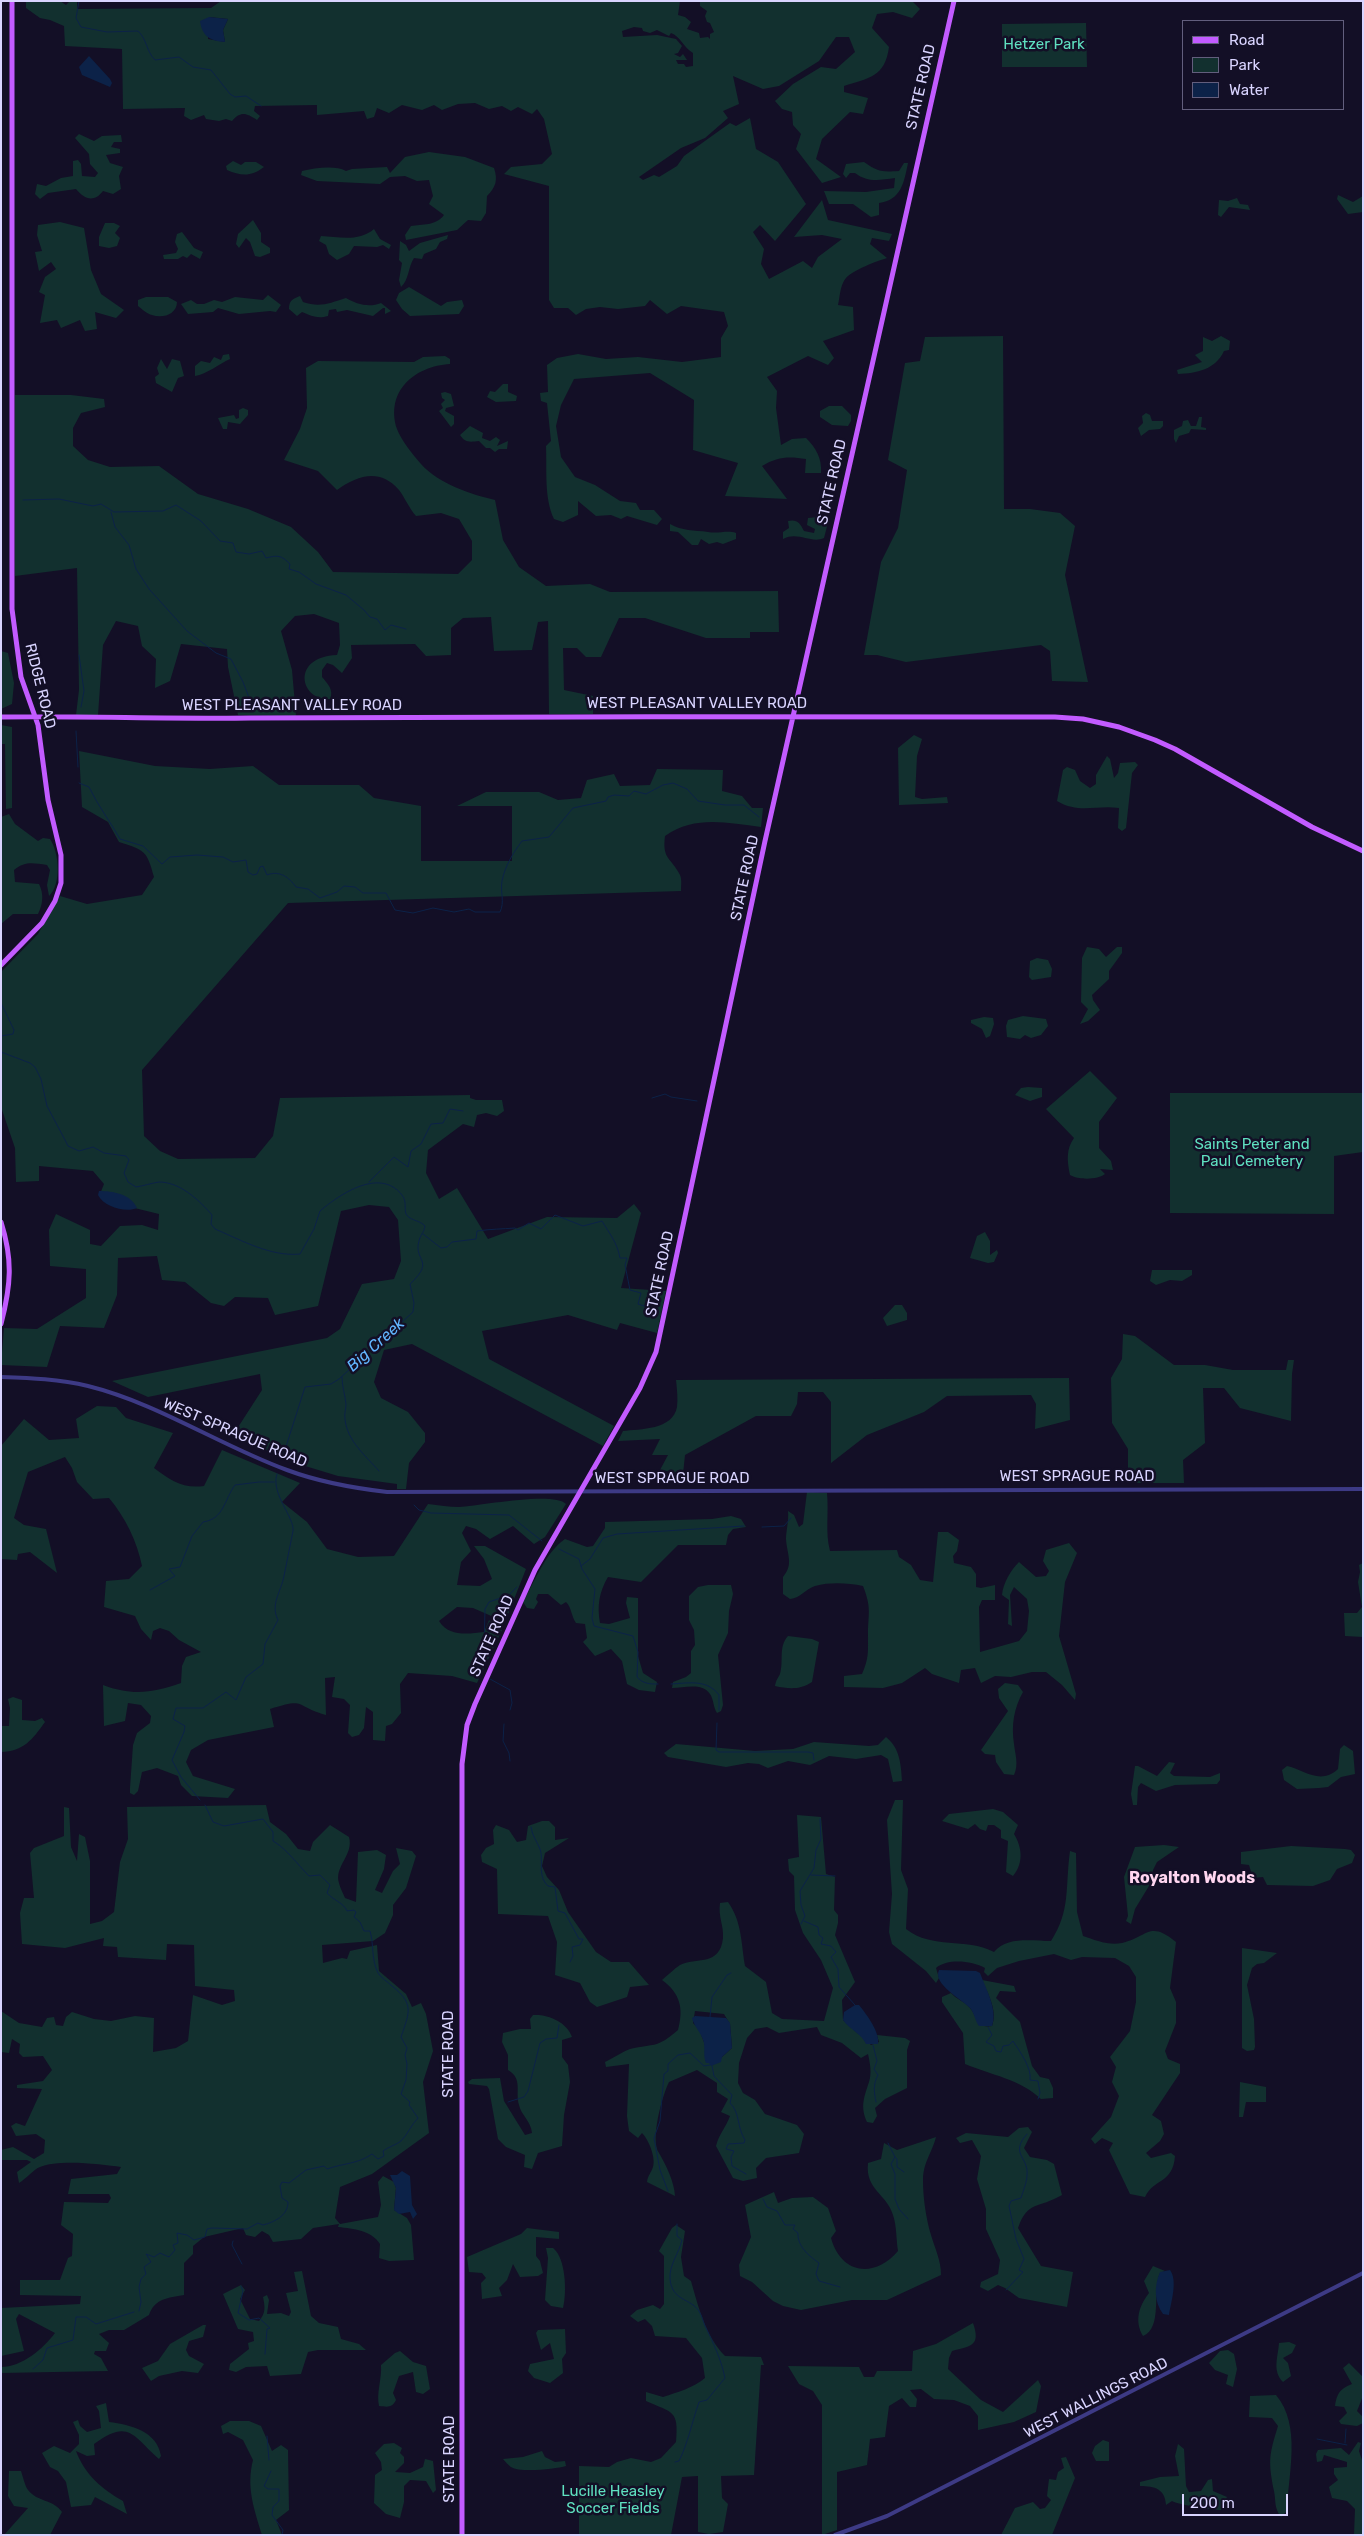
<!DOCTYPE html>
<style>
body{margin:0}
#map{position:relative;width:1364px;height:2536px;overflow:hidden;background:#130f26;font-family:Rubik,sans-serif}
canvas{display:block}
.frame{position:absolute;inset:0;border:2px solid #d9d4ff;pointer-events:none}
.legend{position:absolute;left:1182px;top:20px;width:162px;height:90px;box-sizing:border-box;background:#130f26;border:1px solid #625e7d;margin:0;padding:6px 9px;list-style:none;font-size:15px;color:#d9d4ff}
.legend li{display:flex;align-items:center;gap:10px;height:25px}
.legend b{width:25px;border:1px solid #625e7d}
.scale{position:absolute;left:1182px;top:2494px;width:106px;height:22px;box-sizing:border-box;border:2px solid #d9d4ff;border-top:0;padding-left:6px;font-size:15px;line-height:18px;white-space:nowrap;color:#d9d4ff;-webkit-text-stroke:4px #130f26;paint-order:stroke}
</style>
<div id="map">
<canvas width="1364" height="2536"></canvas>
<div class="frame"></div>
<ul class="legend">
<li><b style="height:6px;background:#c25bff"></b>Road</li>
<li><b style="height:14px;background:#12302f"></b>Park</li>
<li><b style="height:14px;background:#0c2248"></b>Water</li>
</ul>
<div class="scale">200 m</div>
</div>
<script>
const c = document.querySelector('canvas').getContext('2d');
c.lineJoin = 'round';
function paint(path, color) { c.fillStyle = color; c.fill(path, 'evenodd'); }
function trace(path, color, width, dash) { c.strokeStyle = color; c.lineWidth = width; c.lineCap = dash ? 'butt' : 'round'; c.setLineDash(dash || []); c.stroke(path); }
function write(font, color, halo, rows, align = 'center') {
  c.font = font + ' Rubik,sans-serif'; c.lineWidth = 5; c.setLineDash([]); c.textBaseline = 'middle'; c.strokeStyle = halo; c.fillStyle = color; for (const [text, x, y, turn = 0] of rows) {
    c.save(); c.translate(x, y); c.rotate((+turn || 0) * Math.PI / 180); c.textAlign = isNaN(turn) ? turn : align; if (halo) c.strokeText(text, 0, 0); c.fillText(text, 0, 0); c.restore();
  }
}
paint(new Path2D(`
 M 33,1 L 60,1 L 66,5 L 70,1 L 77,1 L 77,9 L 211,8 L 221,1 L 680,1 L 678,15 L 685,17 L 691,22 L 687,29 L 699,33 L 700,38 L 708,37 L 710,39 L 710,34 L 714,32 L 710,23 L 707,22 L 705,16 L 707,11 L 700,6 L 700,1 L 912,1 L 920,9 L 912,18 L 893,12 L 877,14 L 872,28 L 889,47 C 885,77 869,78 844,86 L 844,92 L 868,98 L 863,114 L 850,112 L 822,139 L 816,159 L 841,177 L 822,183 L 796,149 L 801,134 L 793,125 L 792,112 L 782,109 L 775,101 L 793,84 L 821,67 L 836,69 L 855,52 L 849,37 L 836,37 L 819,61 L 779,86 L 763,89 L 733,76 L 739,104 L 723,111 L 728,118 L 705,138 L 681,148 L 639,177 L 643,180 L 654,175 L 659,177 L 677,166 L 684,156 L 730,123 L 736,126 L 750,118 L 756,149 L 778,162 L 806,204 L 775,241 L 760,225 L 753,232 L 764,249 L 761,264 L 769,279 L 803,261 L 812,268 L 818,257 L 842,239 L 822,235 L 794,237 L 822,200 L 828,220 L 892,234 L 889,241 L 872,238 L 870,244 L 887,258 C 877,261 853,270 846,278 C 840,285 840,296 838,305 L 853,307 L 854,330 L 823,341 L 834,358 L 828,365 L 808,356 L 767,377 L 777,391 L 776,408 L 781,445 L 792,439 L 806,438 C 816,448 822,458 821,473 L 805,473 L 806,459 C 788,456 777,457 762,466 L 787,499 L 725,496 L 738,463 L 693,450 L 694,400 L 650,373 L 574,379 L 561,405 L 556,426 L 561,457 L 575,477 L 595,485 L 620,501 L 636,503 L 640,510 L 654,510 L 662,519 L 657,525 L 627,516 L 621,519 L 611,515 L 596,516 L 578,501 L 578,515 L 563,522 L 554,519 C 544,498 547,470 546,446 L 551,441 L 547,403 L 541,401 L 540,393 L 548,392 L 547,365 L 557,358 L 578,354 L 606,359 L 638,357 L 682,362 L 721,357 L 721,338 L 728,326 L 724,312 L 681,306 L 667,314 L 650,300 L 645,306 L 618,309 L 600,307 L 586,309 L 576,315 L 568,308 L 554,308 L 549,300 L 549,186 L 504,174 L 511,167 L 542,164 L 552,154 L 544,119 L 537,109 L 532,114 L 518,107 L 511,111 L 502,106 L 489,109 L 475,103 L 458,104 L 442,110 L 434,105 L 422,110 L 402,105 L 389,113 L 377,108 L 374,117 L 367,119 L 364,111 L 317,115 L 317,105 L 255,106 L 254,111 L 260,116 L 257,120 C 246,113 241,111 232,121 L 226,119 L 219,121 L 206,119 L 204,115 L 191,120 L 184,116 L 185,108 L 123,109 L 122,49 L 65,46 L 64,26 L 50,20 L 40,18 L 26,8 L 26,2 ZM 209,17 L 228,19 L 223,30 L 225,42 L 208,39 ZM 634,27 L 642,28 L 643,31 L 650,33 L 657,30 L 669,36 L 671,33 C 680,36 684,48 693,53 L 693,66 L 686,67 L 684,64 L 678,64 L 676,60 L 687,60 L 683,54 L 680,57 L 674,54 L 678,53 L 682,46 L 676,39 L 657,35 L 623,37 L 622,31 Z
 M 1086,23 L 1087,67 L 1002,67 L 1002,24 Z
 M 79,134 L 94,141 L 102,136 L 121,135 L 122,142 L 114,142 L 111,147 L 120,149 L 120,153 L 106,155 L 110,163 L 123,167 L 119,176 L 121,189 L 113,194 L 103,191 C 94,203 84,199 76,189 L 48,193 L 40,199 L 35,194 L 37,184 L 46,186 L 61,178 L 73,176 L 73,161 L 78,160 L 81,164 L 82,176 L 95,177 L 98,173 L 90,164 L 89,154 L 75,138 Z
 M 429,152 L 465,157 L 494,168 C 498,180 496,187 487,196 L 486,213 L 481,221 L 468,220 L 457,230 L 406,240 L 405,235 L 411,226 C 422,224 436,226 444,215 L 429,204 L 433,196 L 429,180 L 417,181 L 405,176 L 390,177 L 380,184 L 317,181 L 301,175 L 302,171 C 315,168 335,165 346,171 L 352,169 L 387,167 L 390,173 L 405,157 Z
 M 233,161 L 241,165 L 245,162 L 256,162 L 264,167 C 251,177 241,176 227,170 L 226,166 Z
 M 864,162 C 878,172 882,172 899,171 L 904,163 L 908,163 C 904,183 901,200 879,203 L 879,215 L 871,217 L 853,204 L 829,204 L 824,191 L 866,192 L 894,188 L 895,178 C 880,180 868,183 855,173 L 850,173 L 846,178 L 843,174 L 846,164 Z
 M 1338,195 L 1353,202 L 1363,196 L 1363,212 L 1348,214 L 1337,199 Z
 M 1237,198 L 1240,204 L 1248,205 L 1250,210 L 1229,207 L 1221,217 L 1218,215 L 1219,200 L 1228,201 Z
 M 253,220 L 261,233 L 261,242 L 270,248 L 270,253 L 260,257 L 255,256 L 250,242 L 246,238 L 239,248 L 236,244 L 238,234 Z
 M 60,222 L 84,228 L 91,270 L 101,294 L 124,310 L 116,318 L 95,312 L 97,329 L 85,331 L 80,320 L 61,328 L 57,320 L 40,323 L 45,295 L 39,292 L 45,277 L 56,269 L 51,262 L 39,271 L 35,252 L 42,251 L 37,235 L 38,225 Z
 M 105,223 L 114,223 L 120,226 L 115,233 L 120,238 L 117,246 L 109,248 L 99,246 L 99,237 Z
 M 374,229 L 380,239 L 391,245 L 389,249 L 383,245 L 377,247 L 354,246 L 349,254 L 337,260 L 329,254 L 326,245 L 319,241 L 321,236 C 339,237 359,242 374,229 Z
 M 182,232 L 194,248 L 203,252 L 200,259 L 191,254 L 187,258 L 183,256 L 178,259 L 164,259 L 163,255 L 176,253 L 178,249 L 175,242 L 177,234 Z
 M 448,235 L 447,239 L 440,242 L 436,249 L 424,254 L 422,259 L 414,258 C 408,267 409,280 401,287 L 399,280 L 402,263 L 399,260 L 400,241 L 406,245 L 409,251 L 420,243 Z
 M 409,287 L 441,306 L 447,302 L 462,300 L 464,306 L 459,314 L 410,316 L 402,309 L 396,300 L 399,293 Z
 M 268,295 L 281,305 L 276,312 L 270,311 L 239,314 L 218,308 L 213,312 L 188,314 L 181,304 L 191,300 L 197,304 L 204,304 L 214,300 L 222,302 L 235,297 L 263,300 Z
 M 300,296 L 303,302 C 320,308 330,303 346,298 C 356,304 369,308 381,303 L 391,311 L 385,314 L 385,308 L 383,308 L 373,316 L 347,310 L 337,312 L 336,309 L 329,310 L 328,316 C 317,319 312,316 302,312 L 297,316 L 289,309 C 289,300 293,299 300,296 Z
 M 146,297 L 168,297 L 177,302 C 177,314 163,319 152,315 C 147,314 142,309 138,306 L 138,300 Z
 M 1003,336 L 1004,509 L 1030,509 L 1060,513 L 1075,526 L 1065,575 L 1088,682 L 1052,681 L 1050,651 L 1041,645 L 906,662 L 877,655 L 864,655 L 881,562 L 898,528 L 907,470 L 888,460 L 905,363 L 920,361 L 925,337 Z
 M 1221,336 L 1230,341 L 1229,350 L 1224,351 C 1215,370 1197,373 1178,374 L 1177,370 L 1202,362 L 1195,355 L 1203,351 L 1203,337 L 1212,341 Z
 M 229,354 L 230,359 C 219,364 207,374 195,376 L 195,366 L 201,361 L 210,363 L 214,357 L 221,360 L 223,355 Z
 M 445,356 L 450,359 L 450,364 C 415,366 385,391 397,429 C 401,440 413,455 421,464 C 439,484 470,494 495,500 L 503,540 L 519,567 L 546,586 L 590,584 L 610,592 L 778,591 L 779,632 L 750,632 L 750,638 L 706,638 L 645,618 L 619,618 L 601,657 L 586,657 L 577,648 L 563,648 L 564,690 L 593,696 L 593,714 L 549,714 L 548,621 L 538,622 L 532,650 L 494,651 L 491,617 L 463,618 L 451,628 L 451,655 L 426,656 L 415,644 L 351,645 L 352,658 L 342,673 L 333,665 L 327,663 L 322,670 L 322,677 C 328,684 334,690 330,699 C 300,701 290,657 337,655 L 340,645 L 339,623 L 314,614 L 295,616 L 281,631 L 292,670 L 296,716 L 238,715 L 228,667 L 227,649 L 181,644 L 170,681 L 155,688 L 156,659 L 142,646 L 138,626 L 116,621 L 103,645 L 98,715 L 76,715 L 79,690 L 77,568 L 15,576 L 15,395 L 71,395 L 104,399 L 105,407 L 81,413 L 73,428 L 73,446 L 88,460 L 110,467 L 159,466 L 198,494 L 248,509 L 291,527 L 318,552 L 333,572 L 458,574 L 472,560 L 472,541 L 459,519 L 441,513 L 416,516 C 409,508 405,498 399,490 C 380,468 358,475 337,490 L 318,471 L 284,460 L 300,429 L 307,408 L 306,368 L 318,361 L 414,362 L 423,357 Z
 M 161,359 L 167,369 L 172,359 L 180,361 L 184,376 L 178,378 L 172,392 L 156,383 L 155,377 L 159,374 L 157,368 Z
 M 503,384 L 508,384 L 508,392 L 517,396 L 516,401 L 496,402 L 487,397 L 490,391 L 495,392 Z
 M 445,392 L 451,394 L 454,406 L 446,408 L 445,411 L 454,416 L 454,424 L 451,427 L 439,411 L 443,408 L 441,404 L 445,400 L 442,398 L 441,393 Z
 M 829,406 L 842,406 L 851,415 L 851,421 L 848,426 L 832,425 L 820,417 L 820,411 Z
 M 243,408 L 248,410 L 248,415 L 240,424 L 228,422 L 227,429 L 223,429 L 218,418 L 234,415 L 236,419 L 239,418 L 239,410 Z
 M 1146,413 L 1150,415 L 1152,421 L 1163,421 L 1163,426 L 1160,429 L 1149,430 L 1141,436 L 1138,428 L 1143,423 L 1142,416 Z
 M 1199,417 L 1202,417 L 1201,427 L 1206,428 L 1206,430 L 1191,429 L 1189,433 L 1179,436 L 1176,443 L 1174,439 L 1174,430 L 1182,426 L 1183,421 L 1188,420 L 1191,426 L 1196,426 Z
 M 470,426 L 483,433 L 482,438 L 490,441 L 496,437 L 500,440 L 497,446 L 508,441 L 507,449 L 499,449 L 495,452 L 490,448 L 486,448 L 479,441 C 470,442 465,443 460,435 Z
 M 818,517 L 829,519 L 824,538 C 811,544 798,531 783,539 L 783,532 L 789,528 L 788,521 C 797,519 800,523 804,531 L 814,533 L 815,529 L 807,525 L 808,518 Z
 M 670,524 C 682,531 694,530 708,532 C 718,534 727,530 736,533 L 736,539 L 723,544 L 717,542 L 709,544 L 701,539 L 698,545 L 692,545 L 678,532 L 670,531 Z
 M 1,651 L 8,653 L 14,683 L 12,704 L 1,709 Z
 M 1,725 L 12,727 L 12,808 L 6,809 L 5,744 L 1,744 Z
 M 914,735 L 922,739 L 917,756 L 915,797 L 922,799 L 947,797 L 948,803 L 899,805 L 898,748 Z
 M 79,751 L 155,766 L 210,769 L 253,766 L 279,785 L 359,785 L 374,798 L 421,806 L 421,861 L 512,861 L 512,806 L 457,806 L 486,792 L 539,792 L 558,800 L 581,798 L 587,780 L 614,774 L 620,786 L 650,785 L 657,769 L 723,770 L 722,791 L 742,796 L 752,808 L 763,808 L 761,827 C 727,823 695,815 665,836 C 662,860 671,857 680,875 C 682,879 681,886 681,891 L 288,903 L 142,1070 L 144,1136 L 160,1151 L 178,1159 L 255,1158 L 273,1136 L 280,1098 L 470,1095 L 470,1098 L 476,1100 L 502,1100 L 504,1111 L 497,1116 L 486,1113 L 477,1115 L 474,1127 L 463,1124 L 428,1150 L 426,1173 L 439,1199 L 457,1188 L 488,1239 L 547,1217 L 617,1218 L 634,1204 L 641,1213 L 621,1288 L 666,1291 L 657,1333 L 620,1323 L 617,1330 L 568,1315 L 482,1331 L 489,1359 L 614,1426 L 603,1446 L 412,1344 L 384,1350 L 374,1382 L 381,1398 L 408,1412 L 425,1433 L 425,1442 L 409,1463 L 406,1489 L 397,1489 L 397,1484 L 338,1476 L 292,1462 L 233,1435 L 262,1390 L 260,1374 L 148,1397 L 112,1381 L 327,1338 L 340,1329 L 362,1284 L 394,1279 L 401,1261 L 398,1220 L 389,1207 L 369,1205 L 341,1211 L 318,1306 L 275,1315 L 268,1298 L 235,1297 L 224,1306 L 211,1303 L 185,1282 L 162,1280 L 157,1256 L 118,1258 L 117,1295 L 104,1328 L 60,1326 L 47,1367 L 1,1365 L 4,1328 L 37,1329 L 86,1298 L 86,1269 L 50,1266 L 49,1230 L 56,1214 L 90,1230 L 90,1244 L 101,1246 L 120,1226 L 142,1225 L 158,1230 L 159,1214 L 106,1201 L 100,1194 L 104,1184 L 93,1171 L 39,1166 L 39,1181 L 16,1182 L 15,1148 L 1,1107 L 1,972 L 38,934 L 60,896 L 87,904 L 142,895 L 154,877 C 147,851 145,850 119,842 L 108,822 L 82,807 Z
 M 1107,756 L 1110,759 L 1114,778 L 1118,773 L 1120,763 L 1135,762 L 1138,765 L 1132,773 L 1126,828 L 1122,831 L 1118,828 L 1119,808 C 1095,805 1079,814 1057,801 L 1063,770 L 1067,767 L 1075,770 L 1080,781 L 1090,788 L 1096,784 L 1096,775 Z
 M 9,814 L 15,824 L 38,841 L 43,838 L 50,839 C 59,852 62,884 49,896 L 47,885 L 50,870 L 47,865 C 33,863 25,861 14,870 L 15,882 L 39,884 C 44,894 43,904 38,914 L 13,914 L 1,924 L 1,817 Z
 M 1087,947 L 1099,949 L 1106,957 L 1117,947 L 1122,947 L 1122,953 L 1109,971 L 1109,979 L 1092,995 L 1093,1000 L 1100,1010 L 1088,1021 L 1080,1024 L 1088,1009 L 1081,1002 L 1082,958 Z
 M 1037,958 L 1048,960 L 1052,969 L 1051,977 L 1032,980 L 1029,977 L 1030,961 Z
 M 1023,1016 L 1046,1019 L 1048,1026 L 1041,1035 L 1031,1038 L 1025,1035 L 1020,1039 L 1007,1037 L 1006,1026 L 1008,1020 Z
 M 984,1017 L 993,1018 L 994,1024 L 990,1036 L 986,1038 L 982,1029 L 971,1023 L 971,1020 Z
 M 1090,1071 L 1117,1098 L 1099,1122 L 1099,1148 L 1111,1161 L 1113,1170 L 1100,1169 L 1105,1174 C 1098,1180 1078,1180 1070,1175 C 1067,1161 1066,1149 1074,1138 L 1046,1109 Z
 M 1028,1087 L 1042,1088 L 1042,1097 L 1030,1101 L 1015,1095 L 1021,1088 Z
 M 1170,1093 L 1363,1093 L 1363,1152 L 1334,1156 L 1334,1214 L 1170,1213 Z
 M 985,1232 L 990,1241 L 990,1255 L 997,1250 L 998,1253 L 994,1262 L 988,1263 L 970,1258 L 977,1236 Z
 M 1152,1270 L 1192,1270 L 1192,1275 L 1182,1281 L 1170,1280 L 1156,1285 L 1150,1281 Z
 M 895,1305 L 902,1305 L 907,1313 L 907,1320 L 887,1326 L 883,1318 Z
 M 1123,1334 L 1135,1336 L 1174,1365 L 1205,1365 L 1233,1370 L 1286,1370 L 1288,1360 L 1294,1360 L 1292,1374 L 1291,1421 L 1240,1408 L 1224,1388 L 1203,1388 L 1205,1443 L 1183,1460 L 1184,1483 L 1128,1483 L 1128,1449 L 1112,1423 L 1111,1378 L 1122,1359 Z
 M 1069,1378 L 1070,1420 L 1035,1429 L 1036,1404 L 1031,1395 L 947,1396 L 924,1412 L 867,1435 L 831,1463 L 831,1402 L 823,1392 L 798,1392 L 797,1404 L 791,1416 L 756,1416 L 685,1455 L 683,1474 L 660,1470 L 668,1455 L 652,1455 L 660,1439 L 618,1441 L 623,1431 C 640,1429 673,1430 677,1407 C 678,1399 677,1389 676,1380 Z
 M 97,1406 L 116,1407 L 126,1418 L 173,1433 L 154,1468 C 170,1480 183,1489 204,1486 L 222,1450 L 300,1483 L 282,1502 L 307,1522 L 327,1549 L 358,1557 L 394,1556 L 428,1504 C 439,1505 449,1507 459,1507 C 479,1506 554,1491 566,1504 L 545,1537 L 534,1544 L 513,1526 L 490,1539 L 476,1529 L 466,1526 L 462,1533 L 471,1551 L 461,1562 L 457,1585 L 480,1586 L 492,1579 L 484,1559 L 474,1546 L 485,1546 L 526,1569 L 505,1622 L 473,1608 L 457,1607 L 439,1621 C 449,1637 468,1634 484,1632 L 489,1620 L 502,1630 L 477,1683 L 452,1676 L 408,1673 L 400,1684 L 401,1713 L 392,1724 L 386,1726 L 385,1741 L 373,1740 L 373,1712 L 366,1707 L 364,1728 L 359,1735 L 352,1737 L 348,1733 L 350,1705 L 344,1699 L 332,1697 L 335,1677 L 325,1678 L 326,1715 C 294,1706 307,1697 270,1709 L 274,1727 L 208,1740 L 191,1750 L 186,1762 L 193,1776 L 235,1789 L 228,1798 L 192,1796 L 181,1785 L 178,1776 L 157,1768 L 142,1772 L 138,1791 L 134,1795 L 130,1793 L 130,1788 L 133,1745 L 137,1733 L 150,1723 L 151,1716 L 141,1705 L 128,1703 L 125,1721 L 104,1726 L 103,1685 C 132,1696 153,1693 181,1683 L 182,1666 L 186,1657 L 201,1652 L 179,1640 L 169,1631 L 160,1628 L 153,1631 L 151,1640 L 141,1629 L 135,1616 L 104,1607 L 106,1581 L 129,1579 L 142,1566 C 137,1541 125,1517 109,1498 L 93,1499 L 77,1482 L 72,1468 L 65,1457 L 28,1472 L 14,1518 L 24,1525 L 46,1529 L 57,1573 L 30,1552 L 18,1554 L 17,1560 L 1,1559 L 1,1446 L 24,1419 L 49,1440 L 79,1438 L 76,1419 Z
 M 807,1492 L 827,1493 C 829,1513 825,1532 830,1551 L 897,1550 L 899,1557 L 911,1565 L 920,1580 L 933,1582 L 938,1532 L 948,1532 L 959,1540 L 957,1551 L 953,1556 L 954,1563 L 971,1567 L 976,1574 L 976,1587 L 981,1588 L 995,1585 L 995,1600 L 982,1600 L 979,1607 L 980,1652 L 1019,1641 L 1027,1631 L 1029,1611 L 1027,1599 L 1014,1587 L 1010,1595 L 1012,1626 L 1008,1624 L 1009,1600 L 1002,1595 C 1003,1583 1011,1570 1019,1562 L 1036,1577 L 1046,1576 L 1049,1571 L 1043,1561 L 1046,1550 L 1069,1543 L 1077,1553 L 1065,1582 L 1059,1636 L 1076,1694 L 1075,1700 L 1062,1685 L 1046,1672 L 1032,1672 L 1011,1677 L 995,1676 L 981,1683 L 975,1668 L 961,1670 L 959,1683 L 932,1674 L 925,1668 L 902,1683 L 883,1688 L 844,1687 L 844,1676 L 862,1674 C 869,1658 868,1652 868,1636 C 868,1613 872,1609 863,1586 C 848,1583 830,1582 815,1586 C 805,1589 801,1598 790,1599 L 783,1594 L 783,1577 C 794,1564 787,1555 786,1539 C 786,1531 789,1521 788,1511 L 794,1515 L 799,1527 L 803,1524 Z
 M 731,1516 L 741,1519 L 746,1527 L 733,1529 L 728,1535 L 726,1545 L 678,1545 L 641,1582 L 608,1577 C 599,1592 597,1606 600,1623 L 609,1624 L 630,1618 L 626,1603 L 627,1597 L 638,1598 L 638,1656 L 643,1673 L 657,1682 L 655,1692 L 639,1690 L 627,1684 L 622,1661 L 611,1649 L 595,1656 L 583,1642 L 587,1638 L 585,1624 L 576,1623 C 571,1616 572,1608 566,1602 L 561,1605 L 548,1594 L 538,1594 L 536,1599 L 538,1602 L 534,1609 L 527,1608 L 523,1602 C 535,1581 545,1553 565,1539 L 587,1547 L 593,1546 L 605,1528 L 605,1522 L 712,1519 Z
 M 1363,1563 L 1363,1637 L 1345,1636 L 1344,1613 L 1357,1613 L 1362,1607 L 1358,1582 L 1360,1572 L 1359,1565 Z
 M 708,1585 L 731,1585 L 733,1594 L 729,1611 L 728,1633 L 718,1655 L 723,1705 L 721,1711 L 717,1713 C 713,1707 714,1700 710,1694 C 702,1682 684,1688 672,1688 L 673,1682 L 686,1677 L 691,1673 L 691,1651 L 695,1645 L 694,1630 L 689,1620 L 689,1596 L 698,1587 Z
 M 788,1636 L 812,1639 L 819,1642 L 812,1682 C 800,1690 789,1689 775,1686 C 776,1680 778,1678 780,1674 C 784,1661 778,1647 788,1636 Z
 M 1005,1683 L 1018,1685 L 1023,1692 C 1014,1708 1011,1725 1014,1744 C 1015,1754 1019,1764 1014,1775 L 1004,1774 L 996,1762 L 995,1755 L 985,1754 L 981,1750 L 1008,1711 L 999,1698 L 998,1689 Z
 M 13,1697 L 22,1700 L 22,1720 L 35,1721 L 42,1718 L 45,1722 C 32,1740 24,1751 1,1752 L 1,1726 L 9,1726 L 10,1708 L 8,1699 Z
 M 886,1737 C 900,1748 901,1765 902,1781 L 893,1782 L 888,1759 L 881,1755 L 856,1759 L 829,1756 L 810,1765 L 788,1761 L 768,1768 L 759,1764 L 748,1763 L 726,1767 L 668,1757 L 664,1753 L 676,1744 L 755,1751 L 793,1749 L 814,1742 L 869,1746 L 878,1745 Z
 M 1344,1745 L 1353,1751 L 1355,1774 L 1341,1777 L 1328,1787 L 1319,1788 L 1297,1789 L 1284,1780 L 1282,1770 L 1287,1766 C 1303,1769 1320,1786 1338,1769 L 1340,1749 Z
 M 1169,1762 L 1175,1763 L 1170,1773 L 1174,1776 L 1210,1777 L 1220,1773 L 1220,1780 L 1217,1784 L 1175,1785 L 1156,1791 L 1141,1783 L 1138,1787 L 1137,1805 L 1133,1805 L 1131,1794 L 1135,1766 L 1138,1766 L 1157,1776 Z
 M 895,1800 L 903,1800 L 901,1870 L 908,1889 L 906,1929 C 933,1950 965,1937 994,1952 C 1007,1936 1032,1941 1051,1941 C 1071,1910 1065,1887 1070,1851 L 1076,1853 L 1077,1912 L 1083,1936 C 1095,1940 1109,1946 1122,1943 C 1148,1937 1149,1920 1176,1942 L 1170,1988 L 1176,2002 L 1176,2023 L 1165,2051 L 1168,2059 L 1180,2064 L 1180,2073 L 1152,2115 L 1161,2121 L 1164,2134 L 1160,2141 L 1146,2153 L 1151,2158 L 1171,2153 L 1175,2156 C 1173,2184 1154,2178 1145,2197 L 1130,2194 L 1109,2150 L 1113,2143 L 1102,2138 L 1095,2144 L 1091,2139 L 1111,2117 L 1119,2096 L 1112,2082 L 1116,2067 L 1110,2057 L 1130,2031 L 1136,2002 L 1136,1977 L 1129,1966 L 1115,1958 L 1082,1957 L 1071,1960 L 1054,1954 L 1019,1961 L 997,1968 L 988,1976 L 984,1972 L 985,1968 C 972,1961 948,1958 936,1968 L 939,1978 L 936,1983 L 926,1971 L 892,1944 L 889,1932 L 892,1894 L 887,1820 Z
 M 266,1805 L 270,1822 L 286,1834 L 298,1849 L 310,1851 L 313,1842 L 330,1825 L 349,1837 C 354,1855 334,1866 339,1883 C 340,1888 343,1893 345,1898 L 356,1902 L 358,1852 L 377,1850 L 386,1855 L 384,1869 L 375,1890 L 382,1893 L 393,1871 L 400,1864 L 396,1848 L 412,1851 L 416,1856 L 406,1888 L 393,1905 L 393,1915 L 385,1933 L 373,1941 L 322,1945 L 323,1963 L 342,1958 L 347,1959 L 350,1951 L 377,1945 L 379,1971 L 406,1994 L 412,2007 L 421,2003 L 426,2014 L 433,2051 L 423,2082 L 429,2133 L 372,2174 L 340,2187 L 335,2218 L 340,2224 L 378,2217 L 381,2205 L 378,2182 L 383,2176 L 394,2182 L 396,2188 L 394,2210 L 407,2218 L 411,2225 L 414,2260 L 389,2261 L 379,2258 L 380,2244 C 371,2230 354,2229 338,2227 L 339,2224 L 313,2228 L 301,2239 L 273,2242 L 269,2235 L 262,2231 L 255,2237 L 246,2235 L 243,2228 L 204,2237 L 193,2246 L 193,2254 L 184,2263 L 184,2295 C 168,2298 155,2298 149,2315 L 124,2330 L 109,2330 L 99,2334 L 109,2343 L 106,2351 L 95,2351 L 94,2354 L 101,2358 L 108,2371 L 1,2373 L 1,2367 C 22,2367 43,2349 55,2333 L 19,2314 L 16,2319 L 24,2351 L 1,2356 L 1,2308 L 80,2304 L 81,2296 L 20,2295 L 20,2280 L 60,2280 L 68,2258 L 72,2256 L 73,2234 L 61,2225 L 64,2202 L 108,2203 L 111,2198 L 109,2194 L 68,2194 L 71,2179 L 117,2174 L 121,2167 C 102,2164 58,2159 40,2167 C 34,2169 26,2179 19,2183 L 17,2172 L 31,2162 L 27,2160 L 1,2160 L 1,2150 L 13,2147 L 34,2159 L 44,2153 L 45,2140 L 36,2134 L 16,2136 L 11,2126 L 16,2123 L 25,2126 L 42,2089 L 17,2088 L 17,2085 L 43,2081 L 52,2070 L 43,2056 L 23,2057 L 19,2053 L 20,2044 L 12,2039 L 9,2053 L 1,2052 L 1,2011 L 19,2023 L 42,2027 L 47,2018 L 54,2017 L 56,2025 L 63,2026 L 66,2017 L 72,2012 L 94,2019 L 111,2021 L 135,2016 L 154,2018 L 153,2052 L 176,2048 L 188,2041 L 193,1995 L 222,2005 L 235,2001 L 234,1990 L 195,1986 L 194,1945 L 167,1944 L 166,1960 L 118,1957 L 117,1947 L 103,1946 L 104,1938 L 65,1948 L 22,1944 L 20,1913 L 24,1898 L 34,1898 L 30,1853 L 34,1848 L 64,1836 L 64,1807 L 69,1808 L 71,1847 L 77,1861 L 79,1834 L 85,1837 L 90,1861 L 90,1924 L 102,1921 L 114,1912 L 120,1862 L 128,1839 L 127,1807 Z
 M 993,1809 L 1003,1812 L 1018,1825 L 1014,1834 C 1022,1847 1024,1863 1013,1876 L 1006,1872 L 1008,1841 L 1001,1838 L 1001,1830 L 994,1825 L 988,1825 L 986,1831 L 980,1829 L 975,1824 L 968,1829 L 942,1821 L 949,1814 Z
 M 797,1815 L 821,1817 L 826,1874 L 835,1877 L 834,1910 L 838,1915 L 838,1923 L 835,1935 L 855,1982 L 842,2000 L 843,2020 L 871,2045 L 879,2042 L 877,2035 L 905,2038 L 910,2041 L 907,2050 L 907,2088 L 885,2099 L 875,2108 L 877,2116 L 873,2123 L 867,2122 C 860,2107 864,2097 869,2082 C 872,2073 870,2063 868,2054 L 861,2058 L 842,2043 L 821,2035 L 817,2027 L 779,2033 L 767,2027 L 755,2029 L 747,2038 L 739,2063 L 738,2083 L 743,2093 L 755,2100 L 765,2114 L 797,2125 L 804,2134 L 799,2153 L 766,2158 L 756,2168 L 757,2178 L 743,2181 L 733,2178 L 716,2146 C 719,2134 726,2127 730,2116 L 721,2112 L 728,2099 L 717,2092 L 717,2083 L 697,2070 L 669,2082 C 662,2096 650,2140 659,2153 C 666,2165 674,2181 675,2196 L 647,2182 C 648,2175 651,2173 653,2167 C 656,2158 649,2140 642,2133 L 638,2138 L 629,2131 L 627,2116 L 629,2064 L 606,2067 L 605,2062 C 613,2058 622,2052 630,2049 C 655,2043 656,2049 678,2030 C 684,2008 680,1993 662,1980 C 668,1975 674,1969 680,1965 C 695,1957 720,1967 723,1938 C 724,1926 718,1917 720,1903 L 728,1902 C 742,1922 741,1942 745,1966 L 766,1982 L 772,2013 L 782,2019 L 824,2021 L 833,1988 L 821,1960 L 803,1933 L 795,1910 L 794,1876 L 789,1871 L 788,1859 L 799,1857 ZM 695,2011 L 724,2014 L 730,2024 L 732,2048 L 722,2057 L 705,2045 L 699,2029 L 693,2023 Z
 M 542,1821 L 549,1821 L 555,1827 L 555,1840 L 569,1838 L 545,1853 L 542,1866 L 547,1877 L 559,1890 L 568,1912 L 596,1952 L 611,1962 L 629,1962 L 649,1985 L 630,1987 L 627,1997 L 597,2007 L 590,2002 L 580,1983 L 555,1975 L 557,1942 L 548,1916 L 498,1914 L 497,1869 L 482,1862 L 481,1855 L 486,1848 L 494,1844 L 493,1830 L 496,1825 L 509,1830 L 517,1842 L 526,1840 L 528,1826 Z
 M 1164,1845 L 1179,1847 L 1157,1862 L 1153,1870 L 1152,1881 L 1135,1909 L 1131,1924 L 1126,1921 L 1128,1916 L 1124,1877 L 1135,1847 Z
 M 1291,1846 L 1345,1849 L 1351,1850 L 1355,1855 L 1352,1863 L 1337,1869 L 1330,1880 L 1313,1886 L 1267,1885 L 1263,1877 L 1253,1878 L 1249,1865 L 1241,1864 L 1241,1852 Z
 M 1242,1948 L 1277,1953 L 1264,1963 L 1257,1964 L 1252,1968 L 1247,1985 L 1254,2019 L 1255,2047 L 1254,2050 L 1247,2051 L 1242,2048 Z
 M 982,1980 L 1014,1986 L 1016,1992 L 1000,1991 L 996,1998 L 1020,2022 L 1032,2066 L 1040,2077 L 1049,2079 L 1053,2088 L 1053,2098 L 1041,2099 C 1020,2079 991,2075 965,2064 L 963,2033 L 942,2002 L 942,1997 L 951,1993 C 956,1999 964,2001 970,2008 C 977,2016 977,2029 992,2026 C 998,2011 988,1994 982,1980 Z
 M 533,2015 C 548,2014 567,2022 572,2037 L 562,2040 L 562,2057 L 568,2065 L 570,2082 L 564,2115 L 562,2146 L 538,2153 L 532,2169 L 524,2167 L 525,2155 L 506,2147 L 498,2139 L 489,2089 L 487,2086 L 469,2084 L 468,2082 L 472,2079 L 500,2078 L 504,2101 L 525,2135 L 532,2133 C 531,2121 521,2115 519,2105 C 515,2091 523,2079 508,2070 L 508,2055 L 502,2042 L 503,2033 L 520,2029 L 531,2029 L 530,2019 Z
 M 1240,2082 L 1266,2087 L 1266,2102 L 1246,2102 L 1243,2117 L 1239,2117 Z
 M 1028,2127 L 1032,2132 L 1024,2148 L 1030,2157 L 1047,2160 L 1054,2164 L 1062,2195 C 1038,2209 1028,2200 1018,2228 L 1041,2266 L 1073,2272 L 1067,2307 L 1019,2298 L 1005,2288 L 998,2285 L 988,2291 L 980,2287 L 981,2282 L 998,2274 L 1000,2260 L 986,2229 L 986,2209 L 977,2179 L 981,2156 L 972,2140 L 960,2143 L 956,2138 L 966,2133 L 1008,2137 L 1019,2128 Z
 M 936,2137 C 932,2153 923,2162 923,2181 C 923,2197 926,2219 931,2235 C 935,2249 941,2260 941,2275 L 887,2300 L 852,2300 L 801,2310 L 783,2306 L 773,2301 L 752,2282 L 740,2276 L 739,2265 L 751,2237 L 745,2205 L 774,2192 L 778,2203 L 792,2198 L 813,2197 L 828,2208 L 836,2231 L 831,2238 C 841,2274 874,2279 898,2251 C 896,2240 897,2227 893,2215 C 887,2194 865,2190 868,2163 L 881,2159 L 884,2143 L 897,2150 Z
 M 676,2225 L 685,2231 L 681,2257 L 684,2276 L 691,2281 C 698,2306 706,2337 725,2356 L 761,2357 L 764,2365 L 761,2365 L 754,2475 L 721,2476 L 722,2498 L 728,2504 L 723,2532 L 709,2534 L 698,2532 L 698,2476 L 682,2477 L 671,2535 L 579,2535 L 579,2466 L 609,2467 L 617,2462 L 631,2458 L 651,2462 L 661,2458 L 676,2442 C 679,2409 672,2413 646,2401 L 646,2392 L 663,2397 C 678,2392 693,2388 705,2378 L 702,2358 L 686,2338 L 655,2336 L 652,2326 L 645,2319 L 638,2322 L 630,2316 L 637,2310 L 653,2305 L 660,2309 L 664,2304 L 664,2256 L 659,2251 L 672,2228 Z
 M 527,2228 L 559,2232 L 559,2239 L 536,2237 L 536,2256 L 540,2261 L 543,2273 L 538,2276 L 520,2277 L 513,2264 L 507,2280 L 499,2288 L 502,2296 L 482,2299 L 481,2283 L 486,2278 L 482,2273 L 469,2272 L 467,2257 L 521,2234 Z
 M 546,2248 L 553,2248 C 566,2258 567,2293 563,2308 L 551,2306 L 545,2300 L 548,2258 Z
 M 1153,2266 L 1165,2271 L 1160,2273 C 1152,2291 1163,2328 1143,2336 C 1134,2321 1139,2306 1149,2293 L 1144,2281 Z
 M 302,2271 L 311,2316 L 319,2323 L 338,2327 L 341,2339 L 359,2344 L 366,2350 L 318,2350 L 308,2352 L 301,2374 L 270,2376 L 267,2366 L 246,2367 L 236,2372 L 229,2370 L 230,2364 L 249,2349 L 248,2343 L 254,2341 L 253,2332 L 238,2329 L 223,2294 L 241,2285 L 245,2290 L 240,2299 L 250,2319 L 259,2321 C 266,2313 265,2307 263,2297 L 267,2295 L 269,2300 L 267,2314 L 281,2313 L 289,2316 L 291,2312 L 286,2293 L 298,2291 L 294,2272 Z
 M 973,2323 C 981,2346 971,2346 952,2351 L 949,2358 L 948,2369 L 981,2400 L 1003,2412 L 1038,2380 L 1041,2386 L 1036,2412 L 1014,2422 L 978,2430 L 978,2416 L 970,2406 L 954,2400 L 934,2399 L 921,2389 L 910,2390 L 917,2399 L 916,2407 L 910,2407 L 902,2398 L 889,2406 L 885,2437 L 870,2439 L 867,2465 L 837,2472 L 837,2530 L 822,2535 L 822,2405 L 813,2391 L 799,2384 L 788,2366 L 859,2367 L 864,2377 L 874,2377 L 877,2371 L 912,2371 L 913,2351 L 936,2344 Z
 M 203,2325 L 206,2325 L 203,2337 L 189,2341 L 186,2350 L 189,2356 L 204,2364 L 198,2373 L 182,2371 L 159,2376 L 151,2381 L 142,2368 L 158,2361 L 170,2344 Z
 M 565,2329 L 566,2353 L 562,2359 L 563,2373 L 550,2383 L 534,2378 L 528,2371 L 530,2364 L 554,2359 L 550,2343 L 541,2350 L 536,2333 L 538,2330 Z
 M 1289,2342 L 1296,2345 L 1292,2353 L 1283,2358 L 1288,2363 L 1291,2376 L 1283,2382 C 1272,2371 1278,2357 1279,2343 Z
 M 1228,2350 L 1234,2354 L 1237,2369 L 1233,2387 L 1226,2384 L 1228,2375 L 1215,2370 L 1209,2363 L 1220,2351 Z
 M 400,2351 L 413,2362 L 426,2366 L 430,2389 L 423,2394 L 416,2392 L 413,2372 L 399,2376 L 393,2393 L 396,2400 C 392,2408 388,2407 379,2406 C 376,2393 382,2379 381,2365 L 395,2353 Z
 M 1349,2363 L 1363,2377 L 1363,2396 L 1357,2411 L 1363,2417 L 1363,2423 L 1357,2426 L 1341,2424 L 1339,2421 L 1347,2413 L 1344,2407 L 1335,2406 C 1337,2393 1340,2389 1352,2384 L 1343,2368 Z
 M 1276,2395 C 1302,2426 1288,2474 1287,2511 L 1281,2517 C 1274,2508 1276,2501 1274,2491 C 1268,2461 1269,2455 1278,2426 L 1272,2418 L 1249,2417 L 1250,2396 Z
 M 106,2403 L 109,2422 C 131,2425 157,2431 161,2456 L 159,2459 C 133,2436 129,2418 94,2444 L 95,2455 L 87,2456 L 76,2451 C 85,2475 102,2489 123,2501 L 127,2514 L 95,2497 L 91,2505 L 71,2507 L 66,2482 L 58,2471 L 50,2467 L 42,2453 L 54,2446 L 70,2453 L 79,2444 L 79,2435 L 73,2422 L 78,2420 L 80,2426 L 87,2432 L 101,2428 L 99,2411 L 96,2406 Z
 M 230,2421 L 249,2421 L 261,2426 L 272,2451 L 281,2445 L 288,2450 L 289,2510 L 276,2520 L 282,2535 L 262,2535 C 254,2509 246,2487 253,2460 L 243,2440 L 228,2432 L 223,2434 L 221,2426 Z
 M 1103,2440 L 1109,2442 L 1109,2461 L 1096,2461 L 1092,2453 L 1095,2446 Z
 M 1358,2442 L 1361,2443 L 1359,2451 L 1363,2463 L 1363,2535 L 1354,2535 L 1355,2509 L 1347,2501 L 1332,2498 L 1329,2487 L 1338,2480 L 1334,2474 L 1334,2468 L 1347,2467 L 1347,2462 L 1324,2455 L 1322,2461 L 1317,2462 L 1316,2454 L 1318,2450 L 1341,2448 L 1349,2455 Z
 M 394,2443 L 402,2448 L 400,2453 L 404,2457 L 404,2463 L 395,2472 L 410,2473 L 423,2467 L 425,2459 L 433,2461 L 436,2490 L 433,2493 L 426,2481 L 410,2480 L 404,2486 L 404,2502 L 400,2518 L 386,2514 L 374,2503 L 375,2475 L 382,2470 L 381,2462 L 375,2453 L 384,2444 Z
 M 1178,2444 L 1184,2449 L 1186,2486 L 1189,2492 L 1201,2491 L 1208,2480 L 1212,2479 L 1213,2491 L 1227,2497 L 1221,2510 C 1213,2510 1178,2505 1172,2501 L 1166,2505 C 1165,2489 1155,2486 1140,2486 L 1140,2482 L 1160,2477 L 1179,2476 L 1175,2456 Z
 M 542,2451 L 545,2457 L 555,2462 L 565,2461 L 566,2466 C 556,2469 520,2473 511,2467 C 509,2466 505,2461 503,2459 L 523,2457 Z
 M 1066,2457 L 1075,2478 L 1052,2535 L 1001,2535 L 1015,2508 L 1033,2502 L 1040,2509 L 1045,2508 L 1051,2500 L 1047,2496 L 1049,2479 L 1056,2480 L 1058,2472 L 1064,2468 L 1061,2458 Z
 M 9,2471 L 21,2471 C 23,2477 25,2486 28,2490 C 37,2502 53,2499 62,2512 L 50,2535 L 4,2535 L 28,2508 L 14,2506 L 8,2496 Z`), '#12302f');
paint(new Path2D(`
 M 209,17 L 228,19 L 223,30 L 225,42 C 210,41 202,36 200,21 Z
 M 89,56 L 110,79 L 112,83 L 110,87 L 82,75 L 79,67 Z
 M 99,1191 C 113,1191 131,1194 137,1208 C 126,1213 104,1207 98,1195 Z
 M 939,1970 L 976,1971 L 980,1973 C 986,1989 998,2010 992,2026 L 979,2026 C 975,2021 975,2014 970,2008 C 963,2000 932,1984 939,1970 Z
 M 855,2005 L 859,2005 C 867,2015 880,2032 878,2044 L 866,2044 C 861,2033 850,2030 843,2020 L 844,2012 Z
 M 695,2016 L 726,2018 L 730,2023 L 732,2048 L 722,2057 L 721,2062 L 711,2066 L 709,2063 L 706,2063 C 703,2056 705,2050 704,2043 C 702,2033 694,2027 692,2018 Z
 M 402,2171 L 410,2176 L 412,2205 L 417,2214 L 413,2219 L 410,2212 L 399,2214 L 394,2210 L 396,2188 L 390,2175 L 397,2175 Z
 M 1170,2270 C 1178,2281 1171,2302 1169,2315 L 1163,2314 C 1154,2302 1154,2286 1160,2272 Z`), '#0c2248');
trace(new Path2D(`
 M 79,1 L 76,18 L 81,27 L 107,32 L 138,31 C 147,39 146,51 155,60 L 179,57 L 193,67 L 211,70 L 230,94 L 235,97 L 246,96 L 261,106
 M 23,500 L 59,499 L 93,506 L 101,504 L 114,512 L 163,511 L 176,505 L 201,521 L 220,541 L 233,543 L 236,552 L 249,554 L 262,551 L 266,558 C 278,555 281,555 290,564 L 289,569 L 299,572 L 316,584 L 346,595 L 364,610 L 370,617 L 377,619 L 385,630 L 391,625 L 406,629
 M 111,512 L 115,527 L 129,545 L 136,569 L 149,589 L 187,631 L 216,653 L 231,659 L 243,682 L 253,708
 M 79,655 L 84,691 L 81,707
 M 76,731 L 78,767
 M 79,783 L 89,787 C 98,806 110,821 120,839 L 143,846 L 162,864 L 170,857 L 197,855 L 223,857 L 233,862 L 246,860 L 248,872 L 253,875 L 257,874 L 260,867 L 263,866 L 267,875 C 279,870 289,877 296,887 L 308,889 L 320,898 L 337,892 L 344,886 L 355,887 L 363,893 L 386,893 L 395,910 L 413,913 L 433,908 L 454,912 L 469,909 L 475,912 L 500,912 C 505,902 500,892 502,881 C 505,866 513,853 522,841 L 549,837 L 573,808 L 606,801 L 608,797 L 614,795 L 629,796 L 634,791 L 646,794 L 663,785 L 673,783 L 687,789 L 698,801 L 725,805 L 744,805 L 759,817
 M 1,1003 L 14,1030 L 13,1034 L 1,1036
 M 1,1052 L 30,1063 L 35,1067 L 41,1079 L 47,1106 L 65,1140 L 68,1146 L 79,1151 L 93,1147 L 104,1153 L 126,1156 L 129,1160 L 124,1173 L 128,1182 L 136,1187 C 143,1186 152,1183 159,1182 C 180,1182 199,1200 212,1215 L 211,1224 L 215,1229 C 241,1240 271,1257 300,1254 L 314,1229 L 320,1211 C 340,1194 380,1167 402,1195 C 407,1201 404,1208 406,1214 C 410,1221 420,1220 425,1226 C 424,1233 420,1235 419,1241 C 413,1261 436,1260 410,1284 L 414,1303 L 413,1312 L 339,1379 L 331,1384 L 305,1387 L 282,1459
 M 652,1098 L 665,1094 L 671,1097 L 697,1101
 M 369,1182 L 394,1157 L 408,1167 L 411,1151 L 421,1144 L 431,1124 L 443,1123 L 450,1109 L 463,1111
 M 423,1234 L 441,1248 L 447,1247 L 452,1242 L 476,1239 L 477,1231 C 491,1229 502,1229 515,1228 L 518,1230 L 529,1223 L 541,1229 L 555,1215 L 583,1226 L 602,1221 C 609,1233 617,1242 620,1258 L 627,1258 L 625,1265 L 630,1290 L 641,1293 L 638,1304 L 647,1307 L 654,1314
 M 342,1377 C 342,1387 345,1394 346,1404 C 346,1409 344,1414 345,1419 C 347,1441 366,1456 379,1471
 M 414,1505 L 419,1510 L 431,1513 L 509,1515 L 542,1541
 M 762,1527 L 784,1526 L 791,1518
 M 559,1549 L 579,1559 L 582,1569 L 595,1589 L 592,1618 L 594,1626 L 633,1636 L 638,1652 L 637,1677 C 643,1684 650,1684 658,1684
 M 581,1566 L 590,1559 L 603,1538 L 617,1534 L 744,1526
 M 150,1590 L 175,1576 L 169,1569 L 180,1567 L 192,1536 L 203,1522 C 224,1519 224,1500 235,1485 L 259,1482 L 274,1482
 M 482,1667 L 488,1655 L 484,1649 L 485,1609 L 489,1602 L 509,1595 L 517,1587
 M 490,1679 L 510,1690 L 512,1703 L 510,1710
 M 671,1684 C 689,1683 707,1679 719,1695 L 719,1710
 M 717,1723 L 716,1750 L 719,1752 L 808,1752 L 813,1753 L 814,1760
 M 504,1724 L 503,1741 L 509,1753 L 510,1761
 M 200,1800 L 181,1777 L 172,1760 L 184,1732 L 185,1726 L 173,1719 L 176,1708 L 203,1708 L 226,1692 L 236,1700 L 246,1677 L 263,1664 L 265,1644 L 278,1620 C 270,1604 281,1592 284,1576 C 287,1561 290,1546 293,1531 C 295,1518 270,1493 277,1474
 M 531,1827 C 532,1836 537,1841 540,1849 C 544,1861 537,1876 548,1886 L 555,1887 L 558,1911 L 565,1913 L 579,1939 L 583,1939 L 580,1945 L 572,1947 L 573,1956 L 570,1962
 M 811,1875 L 835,1876
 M 804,1921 L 818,1927 L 819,1935 L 823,1938 L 821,1944 L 831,1946 L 836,1952 L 831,1957 L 838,1969 L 839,1987 L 855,2005
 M 801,1924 L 805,1916 L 801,1905 L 800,1891 L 814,1868 L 816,1850 L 821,1839 L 820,1819
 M 710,2017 L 712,1997 L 727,1975 L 731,1973
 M 988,2027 L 992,2035 L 986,2042 L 994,2046 L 996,2051 L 1001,2052 L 1003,2046 L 1009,2045 L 1013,2041 C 1020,2052 1032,2068 1030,2080 L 1038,2081 L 1040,2093 L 1038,2099
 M 873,2045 L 877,2061 L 874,2069 L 878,2075 C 873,2084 874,2092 876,2102
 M 712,2066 L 714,2076 L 732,2095 L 730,2103 C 740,2112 737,2128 745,2140 L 744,2143 L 728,2144 L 726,2149 L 734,2151 L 731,2157 L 732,2166 L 746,2174
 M 508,2102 L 524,2097 L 528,2091 L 540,2043 L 546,2039 L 557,2038 L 559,2025
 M 888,2143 L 895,2157 L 891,2164 L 895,2174 L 895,2199 L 899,2209 L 908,2219
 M 895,2157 L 897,2159 L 897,2167 L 904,2172
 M 668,2191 L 660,2170 L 654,2138 L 660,2121 L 664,2074 L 668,2071 L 668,2064 L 678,2055 L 690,2053 L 704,2066 L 710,2065
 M 763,2199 L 767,2207 L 777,2211 L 785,2225 L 795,2225 L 793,2229 L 798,2233 C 797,2246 809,2256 819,2263 L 816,2274 L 819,2281 L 840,2287
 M 233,2241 L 232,2245 L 242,2264
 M 241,2286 L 243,2291 L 238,2313 L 249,2320 L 259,2318 L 270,2328 L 267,2329 L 265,2354
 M 1006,2290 L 1023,2272 L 1019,2270 L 1024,2259 L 1016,2239 L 1009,2206 L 1011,2201 L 1021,2198 C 1023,2191 1027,2182 1027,2175 C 1029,2157 1009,2154 1027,2134
 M 139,2311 L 141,2302 L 139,2287 L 141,2279 L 146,2274 L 144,2267 L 151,2262 L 146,2254 L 154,2257 L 160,2253 L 169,2257 L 175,2250 L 173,2245 L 178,2243 L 177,2233 L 187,2235 L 194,2240 L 205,2237 L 207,2229 L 212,2228 L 247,2229 L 258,2223 L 263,2225 C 274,2222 288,2216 288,2202 L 282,2198 L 280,2186 L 282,2182 L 289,2183 L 306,2170 L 324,2166 L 327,2169 C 344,2163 358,2164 372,2154 L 378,2159 L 384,2156 L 383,2151 C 388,2147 396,2145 401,2141 C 408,2134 411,2125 418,2118 L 409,2105 L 410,2102 L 401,2094 L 406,2080 L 407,2064 L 405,2055 L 407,2048 L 401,2037 C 409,2013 415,2004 392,1986 C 388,1982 381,1978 378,1973 C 371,1959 374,1944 370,1931 L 364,1931 L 360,1922 L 354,1917 L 356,1912 L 354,1910 L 347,1911 C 344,1903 333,1900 327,1893 L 330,1885 L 320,1875 L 309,1876 C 297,1864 287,1849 273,1841 L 273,1832 L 263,1819 L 224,1826 L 213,1822 L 205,1805
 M 33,2369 L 43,2360 L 47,2348 L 73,2340 L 76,2317 L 86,2317 L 96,2324 L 134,2312
 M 267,2436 L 269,2460
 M 1317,2439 L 1347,2445
 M 1345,2443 L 1346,2429
 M 675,2462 L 679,2461 C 688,2443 692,2422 699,2402 L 707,2400 L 725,2378 C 721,2359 713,2342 705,2326 C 703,2321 702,2316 699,2311 C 690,2298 672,2301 670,2279 C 669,2265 679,2253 682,2240 L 677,2236 L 677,2224
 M 271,2471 L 264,2486 L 268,2489 L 279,2489 L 279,2501 L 273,2507 L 272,2515 L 283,2530 L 282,2535`), '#0c2248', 1);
trace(new Path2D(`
 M 1,1377 C 31,1378 59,1379 88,1386 C 157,1403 221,1446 287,1470 C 319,1482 353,1488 387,1492 L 1363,1489
 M 835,2535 L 887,2516 L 1363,2273`), '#3d3a85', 4);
trace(new Path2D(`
 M 1,717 C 84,716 167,719 250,718 C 518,717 787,716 1055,717 L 1083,719 L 1119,727 L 1155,740 L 1175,749 L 1312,827 L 1363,851
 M 1,965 L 42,923 L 55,901 L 61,883 L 61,855 L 48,800 L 38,725 L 21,677 L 12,609 L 12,1
 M 1,1222 C 13,1260 11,1285 1,1324
 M 462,2535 L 462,1764 L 467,1725 L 475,1704 L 535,1570 L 640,1388 L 656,1352 L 765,841 L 954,1`), '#c25bff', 5);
write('15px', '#5fe0c0', '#130f26', [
 ["Hetzer Park",1044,45],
 ["Saints Peter and",1252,1145],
 ["Paul Cemetery",1252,1162],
 ["Lucille Heasley",613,2492],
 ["Soccer Fields",613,2509]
]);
write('15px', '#d9d4ff', '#130f26', [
 ["STATE ROAD",921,87,-77],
 ["STATE ROAD",832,482,-77],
 ["RIDGE ROAD",40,686,76],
 ["WEST PLEASANT VALLEY ROAD",697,704],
 ["WEST PLEASANT VALLEY ROAD",292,706],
 ["STATE ROAD",745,878,-78],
 ["STATE ROAD",660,1274,-78],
 ["WEST SPRAGUE ROAD",235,1433,23],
 ["WEST SPRAGUE ROAD",1077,1477],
 ["WEST SPRAGUE ROAD",672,1479],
 ["STATE ROAD",492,1636,-66],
 ["STATE ROAD",449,2054,-90],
 ["WEST WALLINGS ROAD",1096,2398,-27],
 ["STATE ROAD",450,2459,-90]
]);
write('italic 16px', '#62b6ff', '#130f26', [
 ["Big Creek",376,1345,-42]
]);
write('bold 16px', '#ffd6f0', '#130f26', [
 ["Royalton Woods",1192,1878]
]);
</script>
